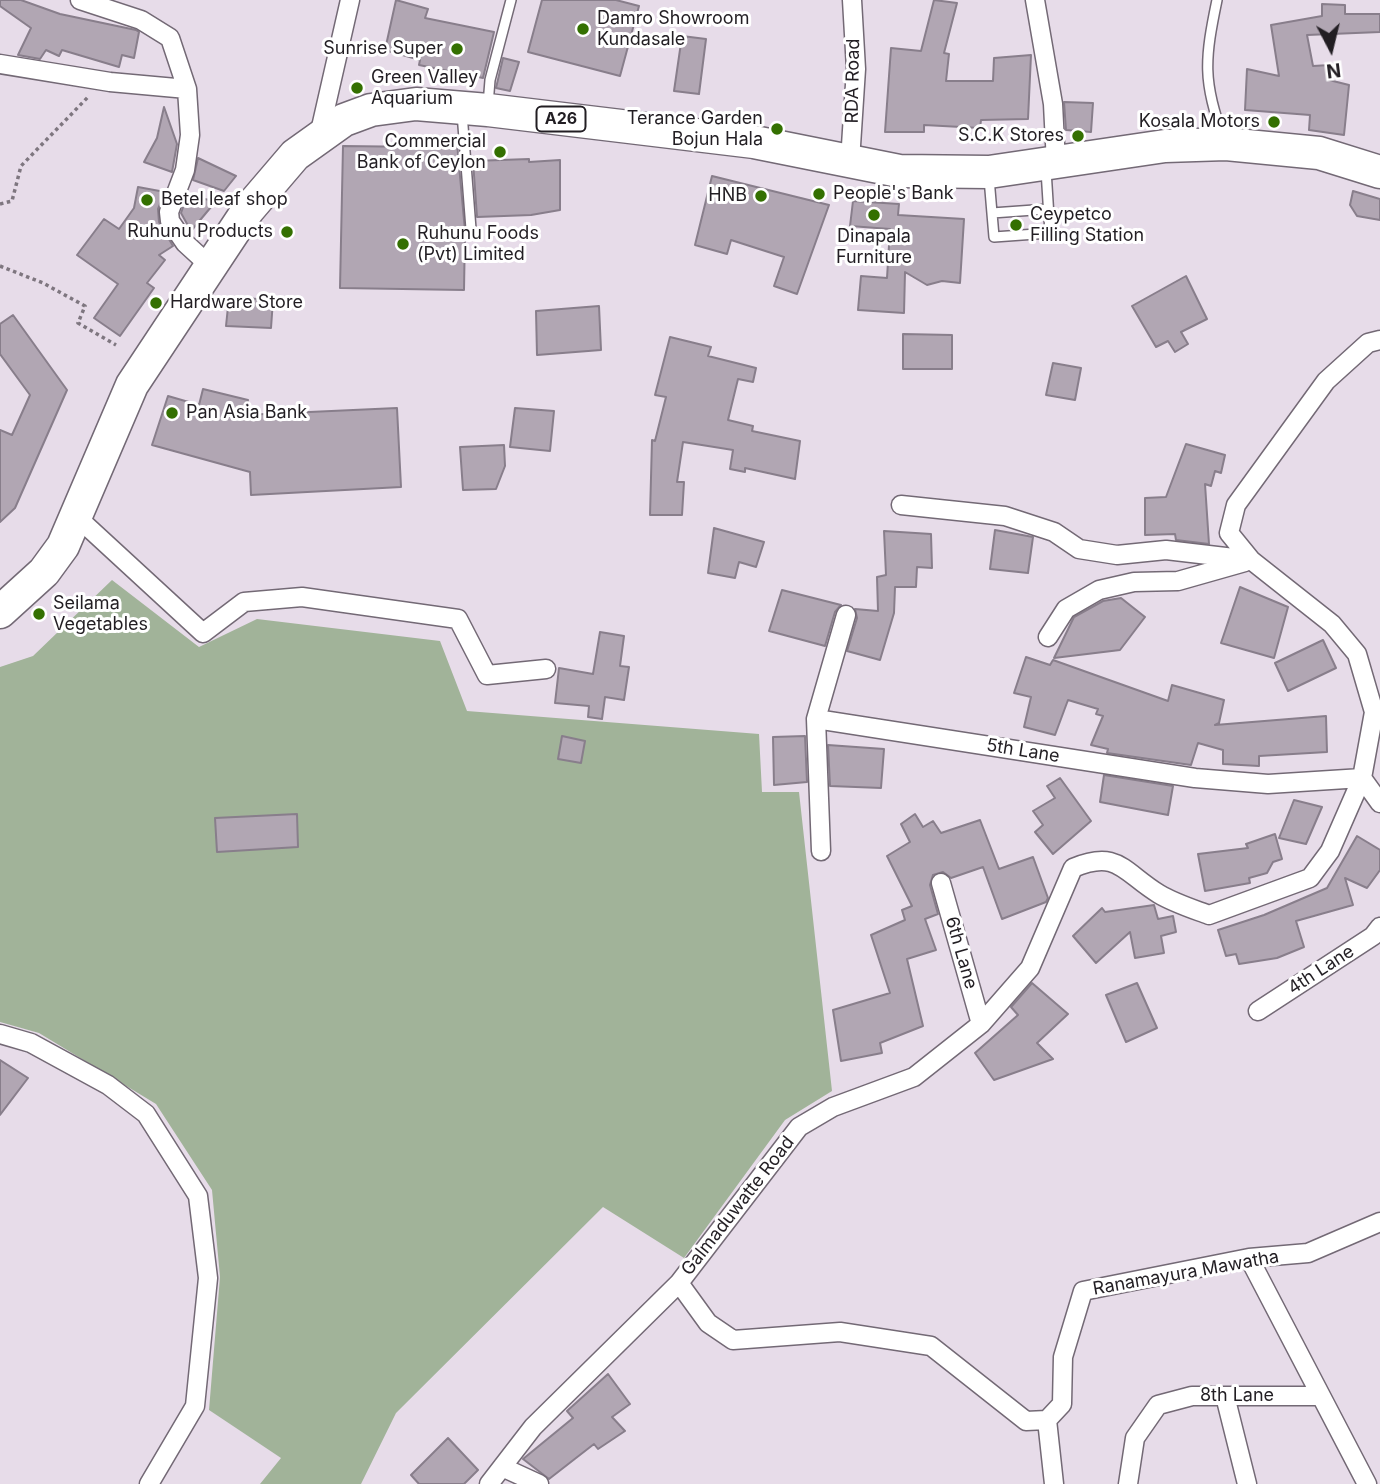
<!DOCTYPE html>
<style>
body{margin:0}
#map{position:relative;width:1380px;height:1484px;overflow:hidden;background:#e7dce9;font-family:Inter,sans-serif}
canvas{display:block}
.north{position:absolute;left:1296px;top:14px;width:70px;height:70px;-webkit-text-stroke:5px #fff;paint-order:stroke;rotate:173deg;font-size:19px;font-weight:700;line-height:28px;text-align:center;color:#221e23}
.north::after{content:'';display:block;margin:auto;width:24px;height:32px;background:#221e23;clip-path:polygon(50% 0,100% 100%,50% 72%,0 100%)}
</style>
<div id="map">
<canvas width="1380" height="1484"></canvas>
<div class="north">N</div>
</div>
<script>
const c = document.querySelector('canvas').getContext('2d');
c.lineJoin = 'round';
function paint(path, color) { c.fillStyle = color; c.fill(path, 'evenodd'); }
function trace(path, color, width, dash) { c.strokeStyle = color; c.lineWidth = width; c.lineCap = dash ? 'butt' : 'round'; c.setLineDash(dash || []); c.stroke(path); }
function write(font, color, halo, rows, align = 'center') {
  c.font = font + ' Inter,sans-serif'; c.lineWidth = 6; c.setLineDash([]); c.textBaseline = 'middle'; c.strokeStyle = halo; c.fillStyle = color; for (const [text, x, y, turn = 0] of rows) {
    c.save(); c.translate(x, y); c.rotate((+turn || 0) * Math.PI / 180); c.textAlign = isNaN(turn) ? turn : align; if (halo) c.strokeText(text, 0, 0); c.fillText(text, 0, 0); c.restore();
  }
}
paint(new Path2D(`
 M 112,580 L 199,647 L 257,619 L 440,641 L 467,711 L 759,734 L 762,792 L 799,792 L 832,1091 L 785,1120 L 684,1258 L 603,1207 L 396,1413 L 361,1484 L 260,1484 L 281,1458 L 209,1410 L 220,1277 L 212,1190 L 156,1104 L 39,1033 L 0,1022 L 0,667 L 33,656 Z`), '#a1b399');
const building = new Path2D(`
 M 0,0 L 21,0 L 60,14 L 136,30 L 139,32 L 134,58 L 122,55 L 119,67 L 62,50 L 59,56 L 46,50 L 40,59 L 18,55 L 31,28 L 0,6 Z
 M 396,0 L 428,9 L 425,18 L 494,32 L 483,78 L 419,65 L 420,60 L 385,50 Z
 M 542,0 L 616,0 L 639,6 L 620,76 L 528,52 Z
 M 934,0 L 957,3 L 944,53 L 949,54 L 946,81 L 993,81 L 994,58 L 1031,55 L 1028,119 L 981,120 L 980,128 L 924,125 L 924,132 L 885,132 L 891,48 L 921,51 Z
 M 1322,4 L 1345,5 L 1345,14 L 1380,14 L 1380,32 L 1307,35 L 1313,66 L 1330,65 L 1329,80 L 1349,85 L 1344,135 L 1309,130 L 1310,115 L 1245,110 L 1247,69 L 1279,76 L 1271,25 L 1322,16 Z
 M 682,36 L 706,39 L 699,94 L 674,91 Z
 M 503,58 L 519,62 L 510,91 L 496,88 Z
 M 1064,102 L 1093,103 L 1091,132 L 1066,130 Z
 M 164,107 L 177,144 L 172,172 L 144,162 L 157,138 Z
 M 425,142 L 457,143 L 465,231 L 464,290 L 340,288 L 343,146 L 424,147 Z
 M 198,158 L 236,176 L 224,191 L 193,180 Z
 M 529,159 L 529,162 L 560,160 L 560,210 L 531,215 L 477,217 L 473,161 Z
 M 712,176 L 829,205 L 797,294 L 774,286 L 784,257 L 731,240 L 727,254 L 695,245 Z
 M 138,187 L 165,192 L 158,209 L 159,222 L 173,246 L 159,255 L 165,260 L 147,283 L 154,288 L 120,336 L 94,318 L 118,284 L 77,255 L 104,219 L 119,229 L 134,208 Z
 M 1353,191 L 1380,199 L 1380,220 L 1357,216 L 1350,205 Z
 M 187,196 L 216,201 L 191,231 L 181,213 Z
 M 853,201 L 899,204 L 898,215 L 964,219 L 960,283 L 942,281 L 927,285 L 905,272 L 904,313 L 858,310 L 861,276 L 887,278 L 890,229 L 850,226 Z
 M 1186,276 L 1207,319 L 1181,332 L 1188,344 L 1175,352 L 1168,341 L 1156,347 L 1132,306 Z
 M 229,297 L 273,300 L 271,328 L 226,326 Z
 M 599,306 L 601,350 L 537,355 L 536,311 Z
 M 13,315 L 67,390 L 15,508 L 0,522 L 0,430 L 12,435 L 30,395 L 0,354 L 0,324 Z
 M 903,334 L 952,335 L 952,369 L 903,369 Z
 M 670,337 L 711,347 L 708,356 L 756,368 L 753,382 L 738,379 L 728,420 L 753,426 L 752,431 L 800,441 L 795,479 L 745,468 L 745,472 L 730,469 L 733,450 L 683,442 L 677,482 L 684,482 L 682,515 L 650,515 L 652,440 L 655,441 L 666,397 L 655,395 Z
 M 1053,363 L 1081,368 L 1075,400 L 1046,395 Z
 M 203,389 L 248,400 L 244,415 L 397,408 L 401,487 L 251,495 L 250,472 L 152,445 L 168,396 L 199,405 Z
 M 515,408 L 554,411 L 550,451 L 510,447 Z
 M 1186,444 L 1225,455 L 1221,473 L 1215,471 L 1211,486 L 1205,484 L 1209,544 L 1176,540 L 1175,534 L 1145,535 L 1145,498 L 1166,497 Z
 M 504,445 L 505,466 L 496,489 L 463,490 L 460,447 Z
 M 714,528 L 764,542 L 756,567 L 739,562 L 735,578 L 708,573 Z
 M 995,530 L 1033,537 L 1028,573 L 990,569 Z
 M 884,531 L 931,534 L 932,568 L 917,567 L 916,587 L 895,587 L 894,613 L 880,660 L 847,651 L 857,618 L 855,609 L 878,611 L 877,577 L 886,575 Z
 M 1240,587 L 1288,607 L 1274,658 L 1221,643 Z
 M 782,590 L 841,605 L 835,612 L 825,646 L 769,631 Z
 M 1121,598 L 1145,617 L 1120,650 L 1054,658 L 1074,617 L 1103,601 Z
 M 600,632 L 624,636 L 620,666 L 629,667 L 624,700 L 605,697 L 602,719 L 588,717 L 589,706 L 555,703 L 559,668 L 593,674 Z
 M 1323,640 L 1336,668 L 1288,691 L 1275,663 Z
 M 1026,657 L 1050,665 L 1053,660 L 1168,701 L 1172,685 L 1224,700 L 1219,723 L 1215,725 L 1326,716 L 1327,752 L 1259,756 L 1259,766 L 1223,764 L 1223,750 L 1198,743 L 1191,765 L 1107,753 L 1108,749 L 1091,745 L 1103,716 L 1096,714 L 1098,709 L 1068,700 L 1055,735 L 1024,727 L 1031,697 L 1014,693 Z
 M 562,736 L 585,741 L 581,763 L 558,759 Z
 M 805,736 L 807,782 L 774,785 L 773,737 Z
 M 828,745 L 884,749 L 881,788 L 830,786 Z
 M 1104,775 L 1173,786 L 1168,815 L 1100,802 Z
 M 1060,778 L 1091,821 L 1053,854 L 1035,832 L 1043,825 L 1033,811 L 1055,798 L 1047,786 Z
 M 1294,800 L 1322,807 L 1306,844 L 1279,838 Z
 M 297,814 L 298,847 L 217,852 L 215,818 Z
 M 915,814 L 923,827 L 933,821 L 941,833 L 980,820 L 999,869 L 1033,857 L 1048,898 L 1046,902 L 1002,919 L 983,867 L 951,878 L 943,872 L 933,875 L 930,885 L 938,914 L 925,919 L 936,950 L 907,959 L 923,1026 L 880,1043 L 882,1053 L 841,1061 L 833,1010 L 890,993 L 871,935 L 905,920 L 902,910 L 912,906 L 887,856 L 910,842 L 901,824 Z
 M 1275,834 L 1282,859 L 1273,862 L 1267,873 L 1249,878 L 1250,883 L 1205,891 L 1198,854 L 1248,848 L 1246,844 Z
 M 1357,836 L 1380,850 L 1380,870 L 1367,888 L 1345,878 L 1353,905 L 1296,921 L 1304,947 L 1277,958 L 1239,964 L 1236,954 L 1226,956 L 1218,930 L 1264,915 L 1327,888 Z
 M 1154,905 L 1158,919 L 1173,916 L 1176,932 L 1161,936 L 1164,953 L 1135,958 L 1130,932 L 1096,963 L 1073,936 L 1102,908 L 1105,912 Z
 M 1032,983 L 1068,1014 L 1037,1043 L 1053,1059 L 994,1080 L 975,1053 L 1018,1015 L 1011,1007 Z
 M 1137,983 L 1157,1028 L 1126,1042 L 1106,995 Z
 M 0,1060 L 28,1078 L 0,1115 Z
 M 608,1374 L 630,1404 L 612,1417 L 625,1431 L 598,1449 L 594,1444 L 549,1479 L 523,1459 L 573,1418 L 567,1411 Z
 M 448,1438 L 478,1470 L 464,1484 L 419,1484 L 411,1475 Z`);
paint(building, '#b1a6b3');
trace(building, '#887e8b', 2);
const lane = new Path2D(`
 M 1217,0 C 1205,58 1202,82 1224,139
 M 488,105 L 490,80 L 511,0
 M 462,113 L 471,229
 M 989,178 L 994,237 L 1050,233 L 1046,170
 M 992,213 L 1048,209`);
const street = new Path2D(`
 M 80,0 L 141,20 L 170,38 L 187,89 L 190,135 L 185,170 L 169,212 L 170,221 L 185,243 L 209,265
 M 1035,0 L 1053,104 L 1056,163
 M 0,64 L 110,82 L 187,89
 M 319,136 L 350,0
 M 850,161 L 856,69 L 852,0
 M 901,505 L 1005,516 L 1054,532 L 1079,549 L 1117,555 L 1166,550 L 1251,560
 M 77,517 L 203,633 L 244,602 L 302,597 L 458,619 L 487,675 L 546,669
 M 1048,637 L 1066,609 L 1099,590 L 1134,582 L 1178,581 L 1245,562
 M 816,719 L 846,615
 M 821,851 L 816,719 L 1195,778 L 1268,784 L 1362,778 L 1380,803
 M 941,883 L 981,1024
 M 1258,1011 L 1373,936 L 1380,927
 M 0,1034 L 31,1043 L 108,1085 L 146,1114 L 198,1196 L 208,1278 L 195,1406 L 149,1484
 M 1249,1258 L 1367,1484
 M 679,1283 L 708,1323 L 733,1340 L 840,1332 L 931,1346 L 1026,1421 L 1047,1420 L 1062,1404 L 1063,1357 L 1083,1291 L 1249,1258 L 1308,1253 L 1380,1222
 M 1225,1396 L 1247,1484
 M 1047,1420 L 1054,1484
 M 502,1467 L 539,1484
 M 489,1484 L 533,1427 L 679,1283 L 799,1127 L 833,1107 L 914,1077 L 981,1024 L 1030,968 L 1073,868 C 1118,849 1123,872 1159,894 C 1174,903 1193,909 1209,915 L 1310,878 L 1330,851 L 1362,778 L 1374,712 L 1357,654 L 1332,624 L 1251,560 L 1229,533 L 1236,505 L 1326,381 L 1368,343 L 1380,340
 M 1128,1484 L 1135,1438 L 1158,1405 L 1192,1396 L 1319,1396`);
const highway = new Path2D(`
 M 0,612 L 44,572 L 63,546 L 132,385 L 248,210 L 295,155 L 344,120 L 371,110 L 416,104 L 488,110 L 754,142 L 899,171 L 989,172 L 1165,146 L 1226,144 L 1319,153 L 1380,172`);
trace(lane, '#736975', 12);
trace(street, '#736975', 21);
trace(highway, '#736975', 35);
trace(new Path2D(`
 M 0,204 L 12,201 L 21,166 L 88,97
 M 0,266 L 43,283 L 85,306 L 78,323 L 116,345`), '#7e767f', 3.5, [3.5, 3.5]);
trace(lane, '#fff', 9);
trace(street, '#fff', 18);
trace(highway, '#fff', 32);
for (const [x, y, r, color] of [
 [583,29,7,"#347001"],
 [457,49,7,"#347001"],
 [357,88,7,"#347001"],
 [1274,122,7,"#347001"],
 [777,129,7,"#347001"],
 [1078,136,7,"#347001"],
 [500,152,7,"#347001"],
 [819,194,7,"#347001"],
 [761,196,7,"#347001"],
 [147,200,7,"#347001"],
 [874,215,7,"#347001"],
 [1016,225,7,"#347001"],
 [287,232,7,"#347001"],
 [403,244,7,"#347001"],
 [156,303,7,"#347001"],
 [172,413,7,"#347001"],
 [39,614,7,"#347001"]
]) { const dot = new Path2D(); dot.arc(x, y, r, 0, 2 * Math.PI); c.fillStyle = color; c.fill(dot); trace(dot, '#fff', 2.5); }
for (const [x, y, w] of [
 [561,119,49]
]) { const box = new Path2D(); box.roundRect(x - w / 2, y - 12.5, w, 25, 5); c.fillStyle = '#fff'; c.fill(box); trace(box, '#221e23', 2); }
write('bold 16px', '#221e23', null, [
 ["A26",561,119]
]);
write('18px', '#221e23', '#fff', [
 ["Damro Showroom",597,19],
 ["Kundasale",597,40],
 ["Sunrise Super",443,49,"right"],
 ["Green Valley",371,78],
 ["Aquarium",371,99],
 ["Terance Garden",763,119,"right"],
 ["Bojun Hala",763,140,"right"],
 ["Kosala Motors",1260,122,"right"],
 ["S.C.K Stores",1064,136,"right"],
 ["Commercial",486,142,"right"],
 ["Bank of Ceylon",486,163,"right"],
 ["People's Bank",833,194],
 ["HNB",747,196,"right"],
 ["Betel leaf shop",161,200],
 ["Ceypetco",1030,215],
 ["Filling Station",1030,236],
 ["Ruhunu Products",273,232,"right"],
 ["Ruhunu Foods",417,234],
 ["(Pvt) Limited",417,255],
 ["Dinapala",874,237,"center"],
 ["Furniture",874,258,"center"],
 ["Hardware Store",170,303],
 ["Pan Asia Bank",186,413],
 ["Seilama",53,604],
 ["Vegetables",53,625]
], 'left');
write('18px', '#221e23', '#fff', [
 ["RDA Road",853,81,-89],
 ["5th Lane",1023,751,9],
 ["6th Lane",961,953,74],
 ["4th Lane",1321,970,-33],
 ["Galmaduwatte Road",738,1206,-52],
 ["Ranamayura Mawatha",1186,1273,-10],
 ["8th Lane",1237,1396]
]);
</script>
